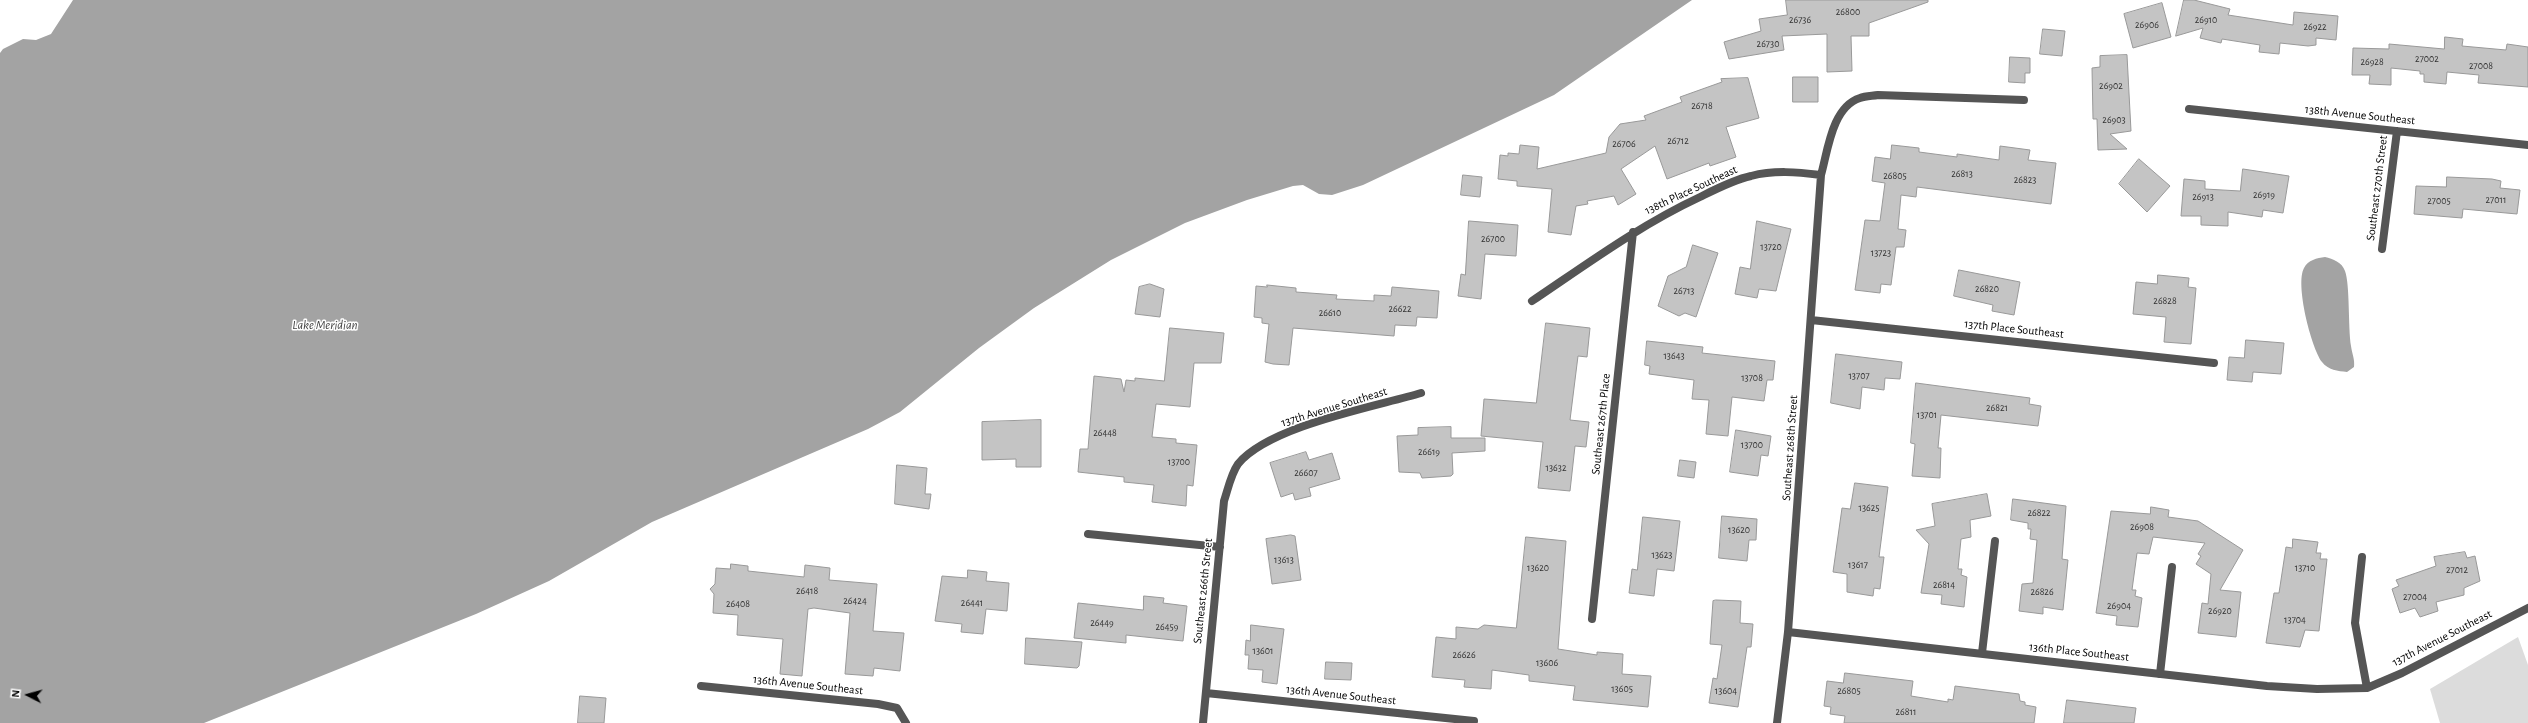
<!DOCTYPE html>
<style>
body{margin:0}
#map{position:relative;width:2528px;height:723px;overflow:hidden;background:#fff;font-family:"Alegreya Sans",sans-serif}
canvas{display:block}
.north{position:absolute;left:8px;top:675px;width:40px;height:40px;-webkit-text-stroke:3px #fff;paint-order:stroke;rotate:276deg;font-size:11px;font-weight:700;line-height:16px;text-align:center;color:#000}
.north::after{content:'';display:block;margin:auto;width:14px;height:18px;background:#000;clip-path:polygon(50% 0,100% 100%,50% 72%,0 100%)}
</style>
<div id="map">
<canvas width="2528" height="723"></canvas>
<div class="north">N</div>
</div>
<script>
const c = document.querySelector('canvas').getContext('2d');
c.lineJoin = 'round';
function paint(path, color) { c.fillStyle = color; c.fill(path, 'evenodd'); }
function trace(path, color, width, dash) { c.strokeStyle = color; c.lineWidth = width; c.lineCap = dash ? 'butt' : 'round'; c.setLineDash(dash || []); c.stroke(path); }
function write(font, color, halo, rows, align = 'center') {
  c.font = font + ' "Alegreya Sans",sans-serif'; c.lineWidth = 3; c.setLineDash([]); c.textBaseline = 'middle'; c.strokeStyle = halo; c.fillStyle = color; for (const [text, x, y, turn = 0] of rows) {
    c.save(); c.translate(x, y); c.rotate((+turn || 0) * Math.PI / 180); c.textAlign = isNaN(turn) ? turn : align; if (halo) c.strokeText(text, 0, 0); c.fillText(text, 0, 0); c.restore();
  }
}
paint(new Path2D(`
 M 2518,637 L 2528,665 L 2528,723 L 2440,723 L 2430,689 Z`), '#dcdcdc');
paint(new Path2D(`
 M 73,0 L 1692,0 L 1554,95 L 1363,185 L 1332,195 L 1319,194 L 1303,185 L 1293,186 L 1247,200 L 1185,223 L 1111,260 L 1034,308 L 979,348 L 900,412 L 868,429 L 652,522 L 549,581 L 476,614 L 204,723 L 0,723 L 0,53 L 3,49 L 23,39 L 36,40 L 51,34 Z
 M 2325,257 C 2333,259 2342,262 2345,271 C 2350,284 2348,327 2351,346 C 2352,354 2355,359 2354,367 L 2347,372 C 2338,371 2328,370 2322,362 C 2311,347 2295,284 2304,268 C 2308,260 2317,258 2325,257 Z`), '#a3a3a3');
const building = new Path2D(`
 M 1786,0 L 1928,0 L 1928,2 L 1869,23 L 1869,36 L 1851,36 L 1852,71 L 1827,72 L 1827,34 L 1782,36 L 1784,50 L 1729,59 L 1724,42 L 1761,31 L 1759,19 L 1787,15 Z
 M 2184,0 L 2194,0 L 2230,9 L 2228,15 L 2293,25 L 2294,12 L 2338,16 L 2336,40 L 2316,38 L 2316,45 L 2308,46 L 2280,43 L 2279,54 L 2259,52 L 2260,45 L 2222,39 L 2221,43 L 2200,38 L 2203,28 L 2176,36 Z
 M 2162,3 L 2171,37 L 2133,48 L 2124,14 Z
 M 2043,29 L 2065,31 L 2062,56 L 2040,54 Z
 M 2445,37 L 2463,39 L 2462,46 L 2506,50 L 2507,44 L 2528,47 L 2528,87 L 2478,83 L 2479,75 L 2447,72 L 2446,84 L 2424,82 L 2424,74 L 2420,74 L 2420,71 L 2391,68 L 2391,85 L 2369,84 L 2370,75 L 2352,75 L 2353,48 L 2389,49 L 2389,44 L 2444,49 Z
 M 2127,55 L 2131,131 L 2110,134 L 2127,149 L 2098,150 L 2097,119 L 2093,119 L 2092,68 L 2100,67 L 2100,56 Z
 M 2010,57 L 2030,58 L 2030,73 L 2025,73 L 2025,83 L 2009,82 Z
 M 1793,77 L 1818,77 L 1818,102 L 1793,102 Z
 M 1748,78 L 1759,118 L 1726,127 L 1736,157 L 1710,166 L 1709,163 L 1667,179 L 1655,146 L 1621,169 L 1636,194 L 1618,205 L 1614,196 L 1587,201 L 1588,204 L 1576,206 L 1571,235 L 1548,232 L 1552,189 L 1517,186 L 1517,181 L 1498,179 L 1500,155 L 1508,156 L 1508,153 L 1519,154 L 1520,145 L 1539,147 L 1537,169 L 1606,153 L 1609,137 L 1620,124 L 1646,120 L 1644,116 L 1682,102 L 1680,97 L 1722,82 L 1721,79 Z
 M 1892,145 L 1919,148 L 1919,152 L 1957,157 L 1957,154 L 1999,160 L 2000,146 L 2030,150 L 2028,160 L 2056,163 L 2051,204 L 1917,187 L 1916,197 L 1901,195 L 1898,229 L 1906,230 L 1904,247 L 1896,247 L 1891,285 L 1881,284 L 1880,293 L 1855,290 L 1865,220 L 1880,221 L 1885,183 L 1872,181 L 1875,157 L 1890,159 Z
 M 2139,159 L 2170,186 L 2147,212 L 2119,184 Z
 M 2243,169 L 2289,176 L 2283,213 L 2263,210 L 2262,217 L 2228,212 L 2228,226 L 2201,225 L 2201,216 L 2181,216 L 2184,179 L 2205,181 L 2205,189 L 2240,191 Z
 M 1463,175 L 1482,177 L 1480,197 L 1461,195 Z
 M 2447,177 L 2492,179 L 2501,181 L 2500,188 L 2520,190 L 2517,214 L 2463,209 L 2462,218 L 2414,214 L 2416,186 L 2446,187 Z
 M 1469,221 L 1518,225 L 1516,256 L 1485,254 L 1481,299 L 1458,296 L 1461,274 L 1465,275 Z
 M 1757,221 L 1791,229 L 1776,291 L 1759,289 L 1757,298 L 1735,294 L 1740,267 L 1750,269 Z
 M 1693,245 L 1718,253 L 1696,317 L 1685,313 L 1679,316 L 1658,306 L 1668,276 L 1686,267 Z
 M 1959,270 L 2020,282 L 2014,315 L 1992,311 L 1993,305 L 1954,296 Z
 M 2158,275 L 2189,278 L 2188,287 L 2196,288 L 2191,344 L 2164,342 L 2166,317 L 2133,314 L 2136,282 L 2157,284 Z
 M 1150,284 L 1164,289 L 1160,317 L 1135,314 L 1139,287 Z
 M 1267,285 L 1296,288 L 1296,292 L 1337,295 L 1336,299 L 1374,301 L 1374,295 L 1391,296 L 1392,287 L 1439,291 L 1437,318 L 1417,317 L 1416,326 L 1395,325 L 1394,336 L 1293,328 L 1289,365 L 1273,364 L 1265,362 L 1269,324 L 1262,323 L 1262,318 L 1254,317 L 1256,286 L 1267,287 Z
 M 1546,323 L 1590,328 L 1587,357 L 1578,356 L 1570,420 L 1589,422 L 1586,447 L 1575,446 L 1570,491 L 1538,488 L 1543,442 L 1481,436 L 1484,399 L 1536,403 Z
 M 1170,328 L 1224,333 L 1221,363 L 1194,363 L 1190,407 L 1156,404 L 1152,437 L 1176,439 L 1176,443 L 1197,445 L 1193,486 L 1187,485 L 1186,506 L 1152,502 L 1154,485 L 1124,482 L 1124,477 L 1078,472 L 1080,449 L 1088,449 L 1094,376 L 1121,379 L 1124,392 L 1126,380 L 1135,381 L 1135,378 L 1164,381 Z
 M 2246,340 L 2284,343 L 2281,374 L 2253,372 L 2252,382 L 2227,380 L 2229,357 L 2244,358 Z
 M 1647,341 L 1703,347 L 1702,353 L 1775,361 L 1773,380 L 1767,380 L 1764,401 L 1732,397 L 1728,436 L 1706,434 L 1709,400 L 1692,399 L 1694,380 L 1649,374 L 1650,366 L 1645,365 Z
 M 1836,354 L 1902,362 L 1900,379 L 1885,378 L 1884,390 L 1862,387 L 1860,409 L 1831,403 Z
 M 1916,383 L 2030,398 L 2029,404 L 2041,406 L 2038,426 L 1941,415 L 1938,448 L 1941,448 L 1940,478 L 1912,476 L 1915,444 L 1911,443 Z
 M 1041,420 L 1041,467 L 1016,467 L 1016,459 L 982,460 L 982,422 Z
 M 1451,427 L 1451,438 L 1485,438 L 1485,451 L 1452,453 L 1453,474 L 1451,476 L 1422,478 L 1420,473 L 1399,472 L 1397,436 L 1418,435 L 1418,428 Z
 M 1736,430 L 1771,436 L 1768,456 L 1761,455 L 1758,476 L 1730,472 Z
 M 1306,452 L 1309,460 L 1332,453 L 1340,479 L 1309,488 L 1311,496 L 1295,500 L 1293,493 L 1281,497 L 1270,463 Z
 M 1680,460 L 1696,462 L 1694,478 L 1678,476 Z
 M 897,465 L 927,468 L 925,494 L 931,494 L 929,509 L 895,504 Z
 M 1855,483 L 1888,487 L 1879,557 L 1884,557 L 1880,589 L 1874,588 L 1873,596 L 1847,592 L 1847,574 L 1833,572 L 1842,508 L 1850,509 Z
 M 1987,494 L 1991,516 L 1970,520 L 1971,537 L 1961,539 L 1958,569 L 1962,569 L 1961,575 L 1967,577 L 1964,607 L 1941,604 L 1942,595 L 1921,593 L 1929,544 L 1916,530 L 1935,526 L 1932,504 Z
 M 2013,499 L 2066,506 L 2062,559 L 2068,560 L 2063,610 L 2043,607 L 2043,614 L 2019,611 L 2022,584 L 2033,583 L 2037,540 L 2030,539 L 2031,529 L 2028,529 L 2028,523 L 2011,520 Z
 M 2151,507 L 2169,510 L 2168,517 L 2198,521 L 2243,550 L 2220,590 L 2241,592 L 2236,637 L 2198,633 L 2202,603 L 2208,604 L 2211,574 L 2196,564 L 2201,556 L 2198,554 L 2205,543 L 2153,537 L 2149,554 L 2137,553 L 2132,590 L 2136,590 L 2135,596 L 2142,598 L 2138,627 L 2116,625 L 2117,616 L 2096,613 L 2111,511 L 2150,514 Z
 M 1722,516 L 1757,519 L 1756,540 L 1749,540 L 1747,561 L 1719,558 Z
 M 1643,517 L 1680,521 L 1674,571 L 1657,569 L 1654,596 L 1629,593 L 1632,569 L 1637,570 Z
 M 1291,535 L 1295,536 L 1301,580 L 1272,584 L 1266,539 Z
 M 1526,537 L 1566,541 L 1558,649 L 1597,655 L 1597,652 L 1623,654 L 1622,674 L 1651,676 L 1648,707 L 1573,700 L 1575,686 L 1529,681 L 1529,675 L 1492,670 L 1491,689 L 1464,687 L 1465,680 L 1432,677 L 1436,637 L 1456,639 L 1456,627 L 1478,629 L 1484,625 L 1516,628 Z
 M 2293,539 L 2318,542 L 2316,553 L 2321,553 L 2320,559 L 2327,559 L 2319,631 L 2305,630 L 2300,647 L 2266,643 L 2274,593 L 2279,593 L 2286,547 L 2292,548 Z
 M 2465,552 L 2467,558 L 2475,556 L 2480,581 L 2464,588 L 2464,595 L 2436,602 L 2438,611 L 2420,617 L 2415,608 L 2400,613 L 2392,589 L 2399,586 L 2396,580 L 2436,566 L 2434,557 Z
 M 731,564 L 748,566 L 748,571 L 804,577 L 805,565 L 830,568 L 829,580 L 877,584 L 873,631 L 904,633 L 900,671 L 874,668 L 873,676 L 845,674 L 850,613 L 814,608 L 808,609 L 802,676 L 780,674 L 783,639 L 737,635 L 738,615 L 713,613 L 714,594 L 710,589 L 715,584 L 716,568 L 730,569 Z
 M 968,570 L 987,572 L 986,581 L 1009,583 L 1007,611 L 986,609 L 983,634 L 961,632 L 962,624 L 935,621 L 942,576 L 967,578 Z
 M 1144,596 L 1164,598 L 1163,603 L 1187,606 L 1183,641 L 1126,635 L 1126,643 L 1074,638 L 1078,603 L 1143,610 Z
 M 1716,600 L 1741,601 L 1740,623 L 1753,624 L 1751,647 L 1747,647 L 1738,707 L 1709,703 L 1713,678 L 1717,679 L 1722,645 L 1710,644 L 1713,601 Z
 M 1251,625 L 1284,629 L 1277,684 L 1262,682 L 1263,670 L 1248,669 L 1249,655 L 1245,655 L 1246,640 L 1250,641 Z
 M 1026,638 L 1082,642 L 1079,666 L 1077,668 L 1025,664 Z
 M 1326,662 L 1352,663 L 1351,680 L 1325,679 Z
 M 1845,673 L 1913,681 L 1911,696 L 1948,702 L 1948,699 L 1953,700 L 1955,686 L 2019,694 L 2020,701 L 2025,702 L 2025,705 L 2036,707 L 2034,723 L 1844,723 L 1845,716 L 1830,714 L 1831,707 L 1824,706 L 1827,681 L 1843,683 Z
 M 580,696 L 606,698 L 604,723 L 578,723 Z
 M 2067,700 L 2136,708 L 2134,723 L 2064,723 Z`);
paint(building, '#c4c4c4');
trace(building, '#999', 1);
trace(new Path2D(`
 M 1982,653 L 1995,541
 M 2160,674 L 2172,567`), '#555', 8);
trace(new Path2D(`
 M 2189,109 L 2528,145
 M 2382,249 L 2397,131
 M 1532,301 C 1587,264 1640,225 1700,197 C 1716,189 1733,180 1751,176 C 1774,170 1797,172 1821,175 C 1828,150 1832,107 1860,98 C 1865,96 1872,96 1878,95 L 2024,100
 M 1811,320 L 2214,363
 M 1088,534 L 1220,547
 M 2362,557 L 2355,623 L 2367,688
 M 1592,619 L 1633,232
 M 1788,632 L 2267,686 L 2317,689 L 2367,688 L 2402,673 L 2528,608
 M 701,686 L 878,704 L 897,708 L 906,723
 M 1206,693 L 1474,721
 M 1203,723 L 1224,501 C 1228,489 1231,474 1238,464 C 1269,426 1374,407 1421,393
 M 1777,723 L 1788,632 L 1821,175`), '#555', 8);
write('10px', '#313131', null, [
 ["26800",1848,12],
 ["26736",1800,20],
 ["26910",2206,20],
 ["26906",2147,25],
 ["26922",2315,27],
 ["26730",1768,44],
 ["27002",2427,59],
 ["26928",2372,62],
 ["27008",2481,66],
 ["26902",2111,86],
 ["26718",1702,106],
 ["26903",2114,120],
 ["26712",1678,141],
 ["26706",1624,144],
 ["26813",1962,174],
 ["26805",1895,176],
 ["26823",2025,180],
 ["26919",2264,195],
 ["26913",2203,197],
 ["27011",2496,200],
 ["27005",2439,201],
 ["26700",1493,239],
 ["13720",1771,247],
 ["13723",1881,253],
 ["26820",1987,289],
 ["26713",1684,291],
 ["26828",2165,301],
 ["26622",1400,309],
 ["26610",1330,313],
 ["13643",1674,356],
 ["13707",1859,376],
 ["13708",1752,378],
 ["26821",1997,408],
 ["13701",1927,415],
 ["26448",1105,433],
 ["13700",1752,445],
 ["26619",1429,452],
 ["13700",1179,462],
 ["13632",1556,468],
 ["26607",1306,473],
 ["13625",1869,508],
 ["26822",2039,513],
 ["26908",2142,527],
 ["13620",1739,530],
 ["13623",1662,555],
 ["13613",1284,560],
 ["13617",1858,565],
 ["13620",1538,568],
 ["13710",2305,568],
 ["27012",2457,570],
 ["26814",1944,585],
 ["26418",807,591],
 ["26826",2042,592],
 ["27004",2415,597],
 ["26424",855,601],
 ["26441",972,603],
 ["26408",738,604],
 ["26904",2119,606],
 ["26920",2220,611],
 ["13704",2295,620],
 ["26449",1102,623],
 ["26459",1167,627],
 ["13601",1263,651],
 ["26626",1464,655],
 ["13606",1547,663],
 ["13605",1622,689],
 ["13604",1726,691],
 ["26805",1849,691],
 ["26811",1906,712]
]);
write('12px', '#000', '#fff', [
 ["138th Avenue Southeast",2360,115,6],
 ["Southeast 270th Street",2377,188,-83],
 ["138th Place Southeast",1691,190,-25],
 ["137th Place Southeast",2014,329,6],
 ["137th Avenue Southeast",1334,407,-17],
 ["Southeast 267th Place",1601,424,-84],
 ["Southeast 268th Street",1790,448,-86],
 ["Southeast 266th Street",1203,591,-84],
 ["137th Avenue Southeast",2442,638,-27],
 ["136th Place Southeast",2079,652,6],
 ["136th Avenue Southeast",808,685,6],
 ["136th Avenue Southeast",1341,695,6]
]);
write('italic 13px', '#444', '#fff', [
 ["Lake Meridian",325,325]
]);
</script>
